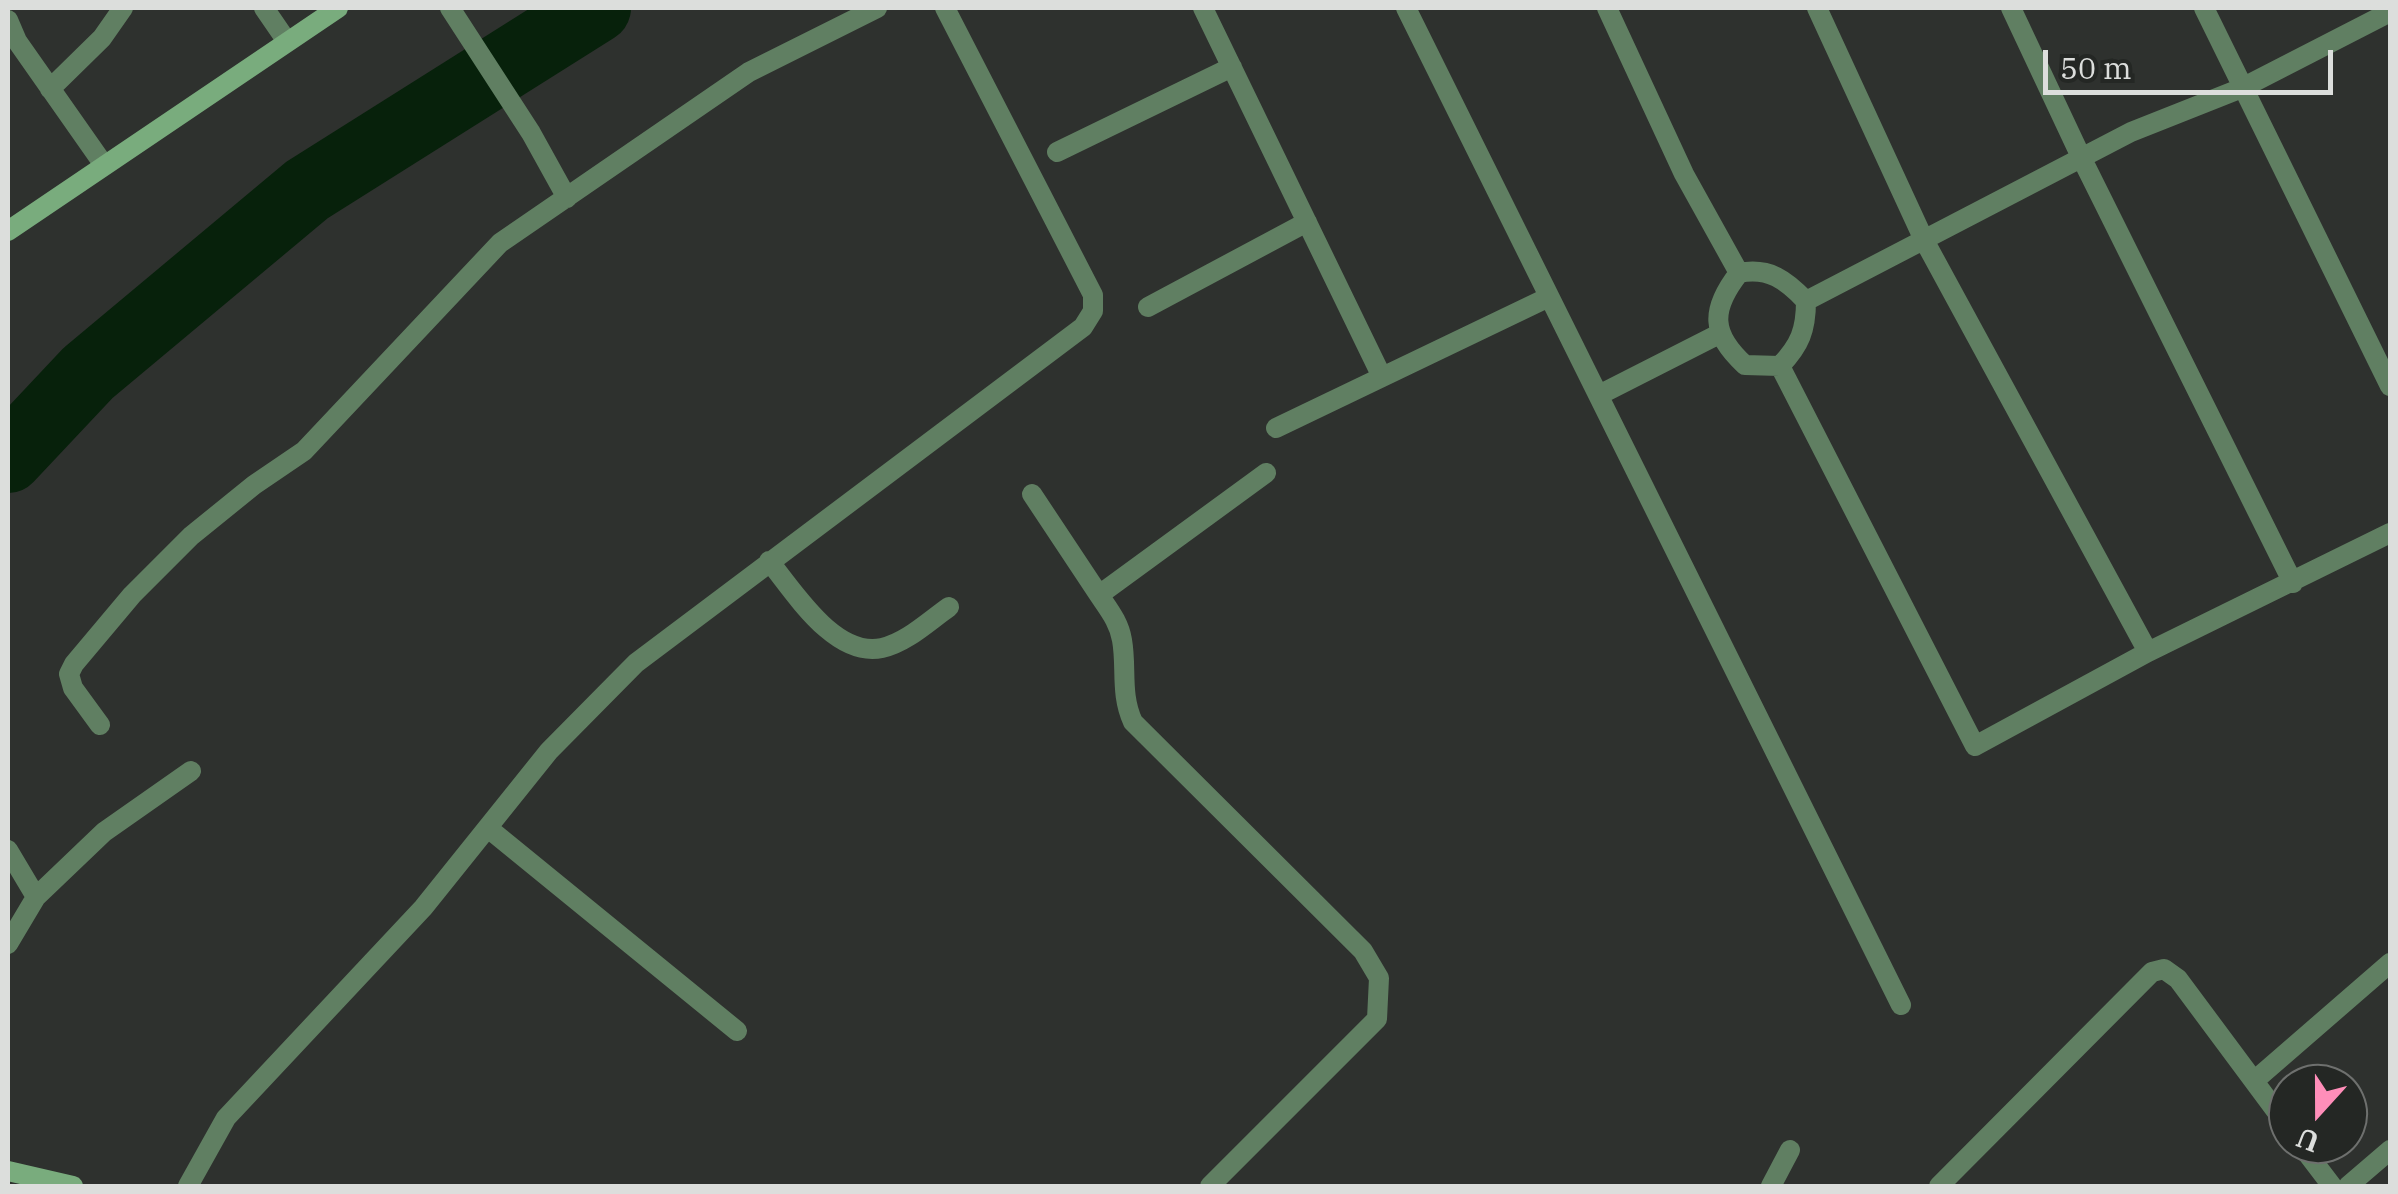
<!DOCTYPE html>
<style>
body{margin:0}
#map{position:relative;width:2398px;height:1194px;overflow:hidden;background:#2e312e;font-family:"IBM Plex Serif",serif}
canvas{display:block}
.frame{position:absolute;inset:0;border:10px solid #dcdedc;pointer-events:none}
.north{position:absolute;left:2268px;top:1064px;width:100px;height:100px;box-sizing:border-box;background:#242724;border:2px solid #6e706e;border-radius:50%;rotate:201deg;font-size:28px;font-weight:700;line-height:40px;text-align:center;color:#dcdedc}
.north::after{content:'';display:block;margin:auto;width:35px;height:45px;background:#ff8eb9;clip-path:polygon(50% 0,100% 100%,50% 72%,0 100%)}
.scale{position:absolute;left:2043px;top:50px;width:290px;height:45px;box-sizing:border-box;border:5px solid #dcdedc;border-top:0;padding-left:12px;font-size:30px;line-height:35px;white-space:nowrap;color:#dcdedc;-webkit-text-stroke:8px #242724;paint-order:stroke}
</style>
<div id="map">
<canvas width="2398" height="1194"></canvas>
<div class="frame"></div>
<div class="north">U</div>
<div class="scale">50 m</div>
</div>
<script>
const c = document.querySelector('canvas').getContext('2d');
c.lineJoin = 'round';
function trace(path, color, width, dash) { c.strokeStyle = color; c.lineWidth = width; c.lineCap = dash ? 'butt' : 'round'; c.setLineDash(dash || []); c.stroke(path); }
trace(new Path2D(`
 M 8,458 L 88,373 L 307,190 L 596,8`), '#07210b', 70);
trace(new Path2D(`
 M 264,8 L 286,40
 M 8,20 L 17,41 L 104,165
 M 50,89 L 102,38 L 123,8`), '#607f62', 20);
trace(new Path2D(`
 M 450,8 L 531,133 L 567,198
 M 1203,8 L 1382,377
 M 1406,8 L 1901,1005
 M 1607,8 L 1684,174 L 1739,273 C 1769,267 1786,280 1806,301 L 2131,132 L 2242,88 L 2390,12
 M 1817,8 L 1924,240 L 2148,652
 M 2011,8 L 2082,159 L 2293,583
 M 2204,8 L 2390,386
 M 1057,152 L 1232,67
 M 1739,273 C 1710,310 1711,334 1745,365 L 1780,366 L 1975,746 L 2148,652 L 2390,533
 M 1148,307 L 1307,222
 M 1780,366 C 1800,345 1806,330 1806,301
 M 1599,395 L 1719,334
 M 1276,428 L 1549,297
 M 1032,494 L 1099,595
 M 769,561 C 795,593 835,658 882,648 C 906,643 929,621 949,607
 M 100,725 L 73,688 L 69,674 L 74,664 L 132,595 L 191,536 L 254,485 L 304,451 L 500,243 L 749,72 L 877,8
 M 488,828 L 737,1031
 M 8,850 L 36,897 L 8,944
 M 36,897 L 104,832 L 191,771
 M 2254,1081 L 2390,963
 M 2300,1144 L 2332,1186
 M 188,1186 L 226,1118 L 423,908 L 549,751 L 636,663 L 1083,327 L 1093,311 L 1093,295 L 945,8
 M 1210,1186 L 1377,1019 L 1379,978 L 1363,951 L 1133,722 C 1120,694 1127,668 1122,640 C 1119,622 1109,610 1099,595 L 1266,473
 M 1771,1186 L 1790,1150
 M 1939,1186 L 2152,972 L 2164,969 L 2178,979 L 2288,1127
 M 2348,1186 L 2390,1150`), '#607f62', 20);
trace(new Path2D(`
 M 8,231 L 338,8
 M 8,1171 L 73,1186`), '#79ac7d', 20);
</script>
